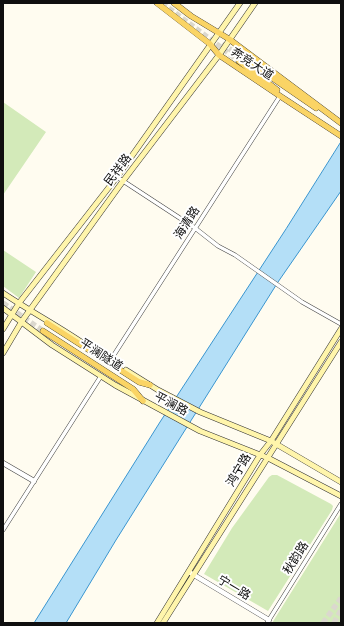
<!DOCTYPE html>
<meta charset="utf-8">
<style>
body{margin:0}
#map{position:relative;width:344px;height:626px;overflow:hidden;background:#fffcf0;font-family:"Roboto Serif",serif}
canvas{display:block}
.frame{position:absolute;inset:0;border:4px solid #0f0f0f;pointer-events:none}
</style>
<div id="map">
<canvas width="344" height="626"></canvas>
<div class="frame"></div>
</div>
<script>
const c = document.querySelector('canvas').getContext('2d');
c.lineJoin = 'round';
function paint(path, color) { c.fillStyle = color; c.fill(path, 'evenodd'); }
function trace(path, color, width, dash) { c.strokeStyle = color; c.lineWidth = width; c.lineCap = dash ? 'butt' : 'round'; c.setLineDash(dash || []); c.stroke(path); }
function write(font, color, halo, rows, align = 'center') {
  c.font = font + ' "Roboto Serif","Noto Sans SC",serif'; c.lineWidth = 4; c.setLineDash([]); c.textBaseline = 'middle'; c.strokeStyle = halo; c.fillStyle = color; for (const [text, x, y, turn = 0] of rows) {
    c.save(); c.translate(x, y); c.rotate((+turn || 0) * Math.PI / 180); c.textAlign = isNaN(turn) ? turn : align; if (halo) c.strokeText(text, 0, 0); c.fillText(text, 0, 0); c.restore();
  }
}
paint(new Path2D(`
 M 3,102 L 46,132 L 3,195 Z
 M 3,250 L 36,272 L 19,298 L 3,286 Z
 M 272,475 L 277,475 L 331,504 L 333,506 L 332,510 L 268,611 L 204,574 L 232,528 L 269,477 Z
 M 341,513 L 341,623 L 272,623 Z`), '#d3eab9');
const water = new Path2D(`
 M 341,142 L 341,191 L 278,282 L 116,540 L 66,623 L 34,623 L 160,422 L 286,229 Z`);
paint(water, '#b4dff7');
trace(water, '#3a95cf', 1);
trace(new Path2D(`
 M 162,3 L 239,61
 M 222,44 L 242,57
 M 3,303 L 43,331
 M 323,623 L 341,598
 M 334,623 L 341,610`), '#dbd8ce', 5.5, [5.5, 3]);
const minor = new Path2D(`
 M 117,177 L 195,228 L 218,246 L 235,255 L 302,302 L 341,324
 M 110,361 L 280,96
 M 3,530 L 101,376
 M 267,623 L 341,504`);
const tertiary = new Path2D(`
 M 3,463 L 34,481
 M 189,572 L 269,620`);
const secondary = new Path2D(`
 M 3,293 C 31,312 62,328 90,348
 M 3,308 L 52,345 L 115,385 L 200,431 L 268,458 L 341,496
 M 3,329 L 19,303 L 117,177 L 240,3
 M 3,353 L 22,321 L 123,181 L 219,55 L 255,3
 M 126,370 L 158,390 L 200,412 L 271,441 L 341,482
 M 157,623 L 260,455 L 271,441 L 341,329
 M 163,623 L 341,342`);
const primary = new Path2D(`
 M 157,3 L 210,44 L 219,55 L 280,96 L 341,136
 M 174,3 L 191,16 L 229,39 L 341,123
 M 242,57 L 316,108
 M 239,61 L 277,90
 M 47,323 L 139,382 L 150,385
 M 43,331 L 133,389 L 143,401`);
trace(minor, '#424242', 4.5);
trace(tertiary, '#424242', 5.5);
trace(secondary, '#313131', 6);
trace(primary, '#202020', 6);
trace(minor, '#fff', 3.5);
trace(tertiary, '#fff', 4.5);
trace(secondary, '#fff5ab', 5);
trace(primary, '#fad465', 5.5);
write('12px', '#0f0f0f', '#fff', [
 ["奔竞大道",252,64,34],
 ["民祥路",118,170,-53],
 ["海清路",187,223,-57],
 ["平澜隧道",101,355,33],
 ["平澜路",171,404,28],
 ["鸿宁路",239,470,-59],
 ["秋韵路",296,558,-58],
 ["宁一路",234,588,31]
]);
</script>
